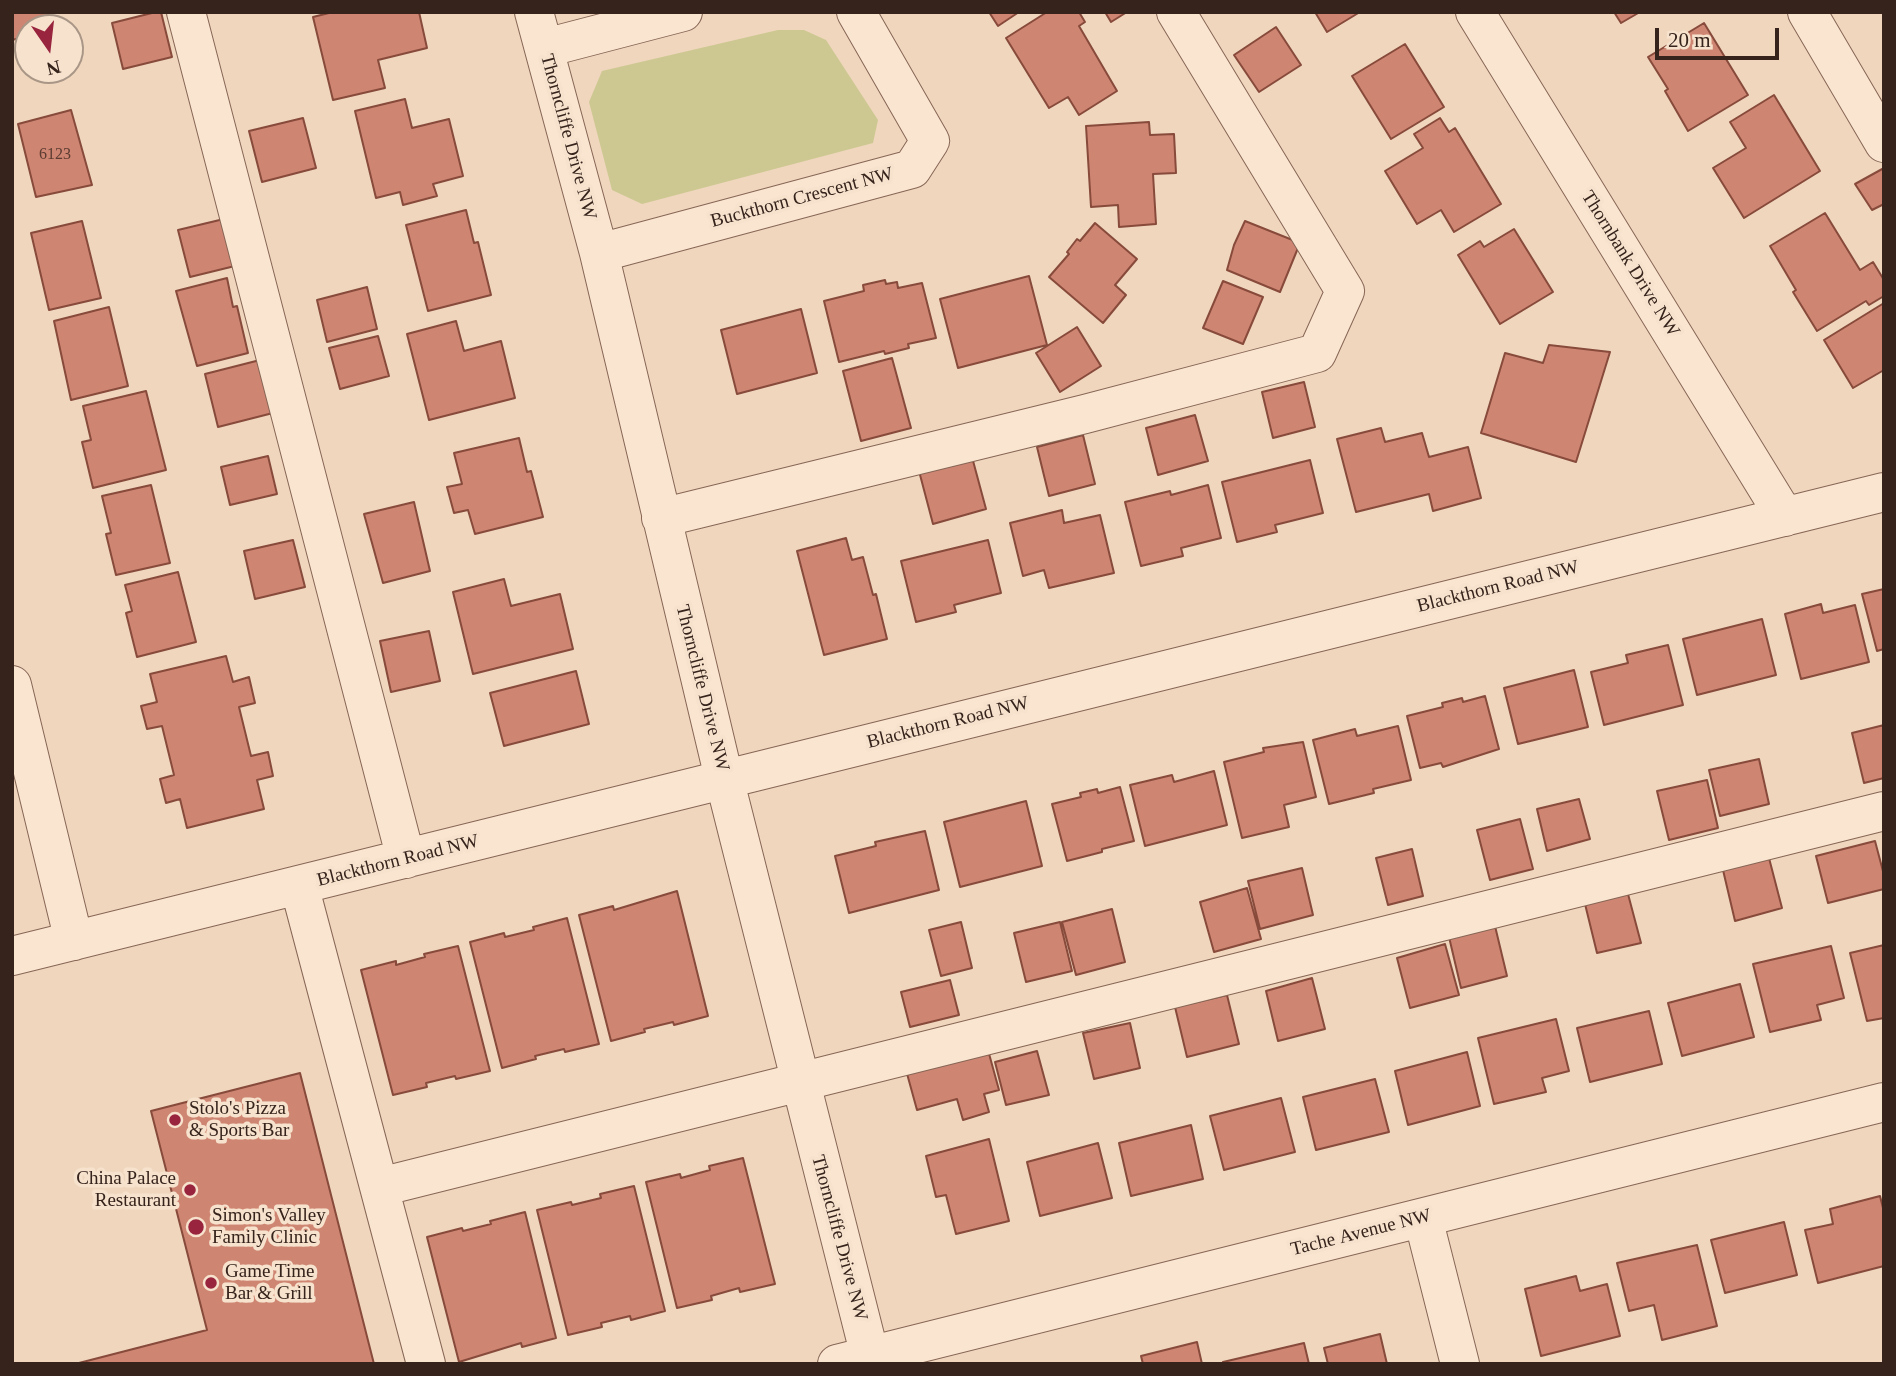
<!DOCTYPE html>
<style>
body{margin:0}
#map{position:relative;width:1896px;height:1376px;overflow:hidden;background:#efd6bd;font-family:Georgia,serif}
canvas{display:block}
.frame{position:absolute;inset:0;border:14px solid #36231b;pointer-events:none}
.north{position:absolute;left:14px;top:14px;width:70px;height:70px;box-sizing:border-box;background:#f6e2cd;border:2px solid #a99686;border-radius:50%;rotate:166deg;font-size:19px;font-weight:700;line-height:28px;text-align:center;color:#36231b}
.north::after{content:'';display:block;margin:auto;width:24px;height:32px;background:#98243d;clip-path:polygon(50% 0,100% 100%,50% 72%,0 100%)}
.scale{position:absolute;left:1655px;top:28px;width:124px;height:32px;box-sizing:border-box;border:4px solid #36231b;border-top:0;padding-left:9px;font-size:21px;line-height:24px;white-space:nowrap;color:#36231b;-webkit-text-stroke:5px #f6e2cd;paint-order:stroke}
</style>
<div id="map">
<canvas width="1896" height="1376"></canvas>
<div class="frame"></div>
<div class="north">N</div>
<div class="scale">20 m</div>
</div>
<script>
const c = document.querySelector('canvas').getContext('2d');
c.lineJoin = 'round';
function paint(path, color) { c.fillStyle = color; c.fill(path, 'evenodd'); }
function trace(path, color, width, dash) { c.strokeStyle = color; c.lineWidth = width; c.lineCap = dash ? 'butt' : 'round'; c.setLineDash(dash || []); c.stroke(path); }
function write(font, color, halo, rows, align = 'center') {
  c.font = font + ' Georgia,serif'; c.lineWidth = 7; c.setLineDash([]); c.textBaseline = 'middle'; c.strokeStyle = halo; c.fillStyle = color; for (const [text, x, y, turn = 0] of rows) {
    c.save(); c.translate(x, y); c.rotate((+turn || 0) * Math.PI / 180); c.textAlign = isNaN(turn) ? turn : align; if (halo) c.strokeText(text, 0, 0); c.fillText(text, 0, 0); c.restore();
  }
}
paint(new Path2D(`
 M 778,30 L 804,30 L 826,40 L 878,120 L 873,143 L 642,204 L 612,190 L 589,102 L 602,71 Z`), '#cdc891');
const building = new Path2D(`
 M 12,12 L 48,12 L 52,28 L 28,28 L 28,36 L 12,40 Z
 M 156,12 L 161,12 L 172,57 L 123,69 L 112,23 Z
 M 333,12 L 419,12 L 427,48 L 378,60 L 385,88 L 333,100 L 313,17 Z
 M 989,12 L 1019,12 L 998,26 Z
 M 1047,12 L 1079,12 L 1085,22 L 1079,26 L 1117,91 L 1079,115 L 1068,97 L 1049,108 L 1006,38 Z
 M 1105,12 L 1127,12 L 1111,22 Z
 M 1315,12 L 1360,12 L 1327,32 Z
 M 1614,12 L 1640,12 L 1621,23 Z
 M 1704,23 L 1748,95 L 1688,131 L 1665,91 L 1668,89 L 1648,57 Z
 M 1276,27 L 1301,65 L 1259,92 L 1234,55 Z
 M 1405,44 L 1444,107 L 1391,139 L 1352,76 Z
 M 1774,95 L 1820,171 L 1744,218 L 1713,168 L 1746,148 L 1730,122 Z
 M 405,99 L 412,128 L 449,119 L 463,176 L 433,184 L 437,196 L 403,205 L 400,192 L 376,198 L 355,111 Z
 M 71,110 L 92,185 L 36,197 L 18,124 Z
 M 303,118 L 316,168 L 262,182 L 249,131 Z
 M 1440,118 L 1449,132 L 1455,128 L 1501,204 L 1454,232 L 1441,210 L 1417,224 L 1385,171 L 1423,148 L 1414,134 Z
 M 1149,122 L 1150,135 L 1174,134 L 1176,173 L 1153,174 L 1156,224 L 1119,227 L 1118,205 L 1091,207 L 1086,126 Z
 M 1884,168 L 1884,204 L 1872,210 L 1855,184 Z
 M 466,210 L 474,243 L 478,242 L 491,295 L 428,311 L 406,225 Z
 M 1825,213 L 1860,270 L 1873,262 L 1884,280 L 1884,296 L 1869,305 L 1866,301 L 1817,331 L 1793,292 L 1796,290 L 1770,246 Z
 M 228,218 L 239,265 L 190,277 L 178,230 Z
 M 82,221 L 101,298 L 49,310 L 31,233 Z
 M 1245,221 L 1300,243 L 1280,292 L 1227,270 L 1234,245 Z
 M 1095,223 L 1137,259 L 1115,285 L 1126,295 L 1103,323 L 1049,277 L 1069,254 L 1067,252 L 1077,239 L 1080,241 Z
 M 1514,229 L 1553,292 L 1500,324 L 1458,255 L 1480,241 L 1484,247 Z
 M 1029,276 L 1047,345 L 958,368 L 940,299 Z
 M 227,278 L 233,307 L 237,306 L 248,353 L 197,366 L 176,291 Z
 M 885,280 L 886,284 L 897,282 L 898,288 L 922,283 L 936,338 L 908,344 L 909,348 L 885,354 L 884,351 L 839,362 L 824,301 L 864,291 L 863,285 Z
 M 1223,281 L 1263,297 L 1243,344 L 1203,328 Z
 M 367,287 L 377,329 L 327,342 L 317,300 Z
 M 1884,303 L 1884,370 L 1853,388 L 1824,340 Z
 M 109,307 L 128,386 L 71,400 L 54,321 Z
 M 801,309 L 817,373 L 737,394 L 721,330 Z
 M 456,321 L 464,351 L 501,341 L 515,398 L 429,420 L 407,334 Z
 M 1077,327 L 1101,366 L 1060,392 L 1036,353 Z
 M 378,336 L 389,376 L 340,389 L 329,348 Z
 M 1549,345 L 1610,352 L 1576,462 L 1481,433 L 1505,353 L 1543,363 Z
 M 892,358 L 911,428 L 861,441 L 843,371 Z
 M 260,360 L 273,413 L 218,427 L 205,374 Z
 M 1304,382 L 1315,427 L 1273,438 L 1262,392 Z
 M 146,391 L 166,470 L 93,488 L 82,442 L 91,440 L 83,406 Z
 M 1195,415 L 1208,461 L 1158,475 L 1146,428 Z
 M 1381,428 L 1385,442 L 1422,433 L 1429,457 L 1468,447 L 1481,498 L 1433,511 L 1429,494 L 1356,512 L 1337,439 Z
 M 1083,435 L 1095,484 L 1049,496 L 1037,447 Z
 M 519,438 L 527,472 L 531,471 L 543,517 L 475,534 L 468,510 L 454,513 L 447,487 L 462,484 L 454,453 Z
 M 268,456 L 277,494 L 230,505 L 221,467 Z
 M 972,457 L 986,509 L 933,524 L 919,471 Z
 M 1310,460 L 1323,513 L 1275,525 L 1277,532 L 1237,542 L 1222,482 Z
 M 151,485 L 170,563 L 116,575 L 106,534 L 111,533 L 102,496 Z
 M 1208,485 L 1221,538 L 1181,548 L 1183,556 L 1141,566 L 1125,502 L 1170,491 L 1171,495 Z
 M 414,502 L 430,571 L 383,583 L 364,514 Z
 M 1062,510 L 1064,523 L 1100,515 L 1114,573 L 1049,588 L 1044,570 L 1023,576 L 1010,523 Z
 M 846,538 L 852,560 L 863,557 L 873,595 L 876,594 L 887,639 L 824,655 L 797,551 Z
 M 293,540 L 305,587 L 255,599 L 244,551 Z
 M 988,540 L 1001,593 L 954,605 L 956,612 L 916,622 L 901,561 Z
 M 178,572 L 196,642 L 137,657 L 126,613 L 132,611 L 125,585 Z
 M 504,579 L 511,606 L 560,594 L 573,649 L 473,674 L 453,592 Z
 M 1884,589 L 1884,649 L 1877,651 L 1862,594 Z
 M 1821,604 L 1823,613 L 1855,605 L 1869,662 L 1801,679 L 1785,614 Z
 M 1762,619 L 1776,675 L 1697,695 L 1683,639 Z
 M 429,631 L 440,681 L 391,692 L 380,641 Z
 M 1668,645 L 1683,705 L 1604,725 L 1591,672 L 1628,663 L 1626,655 Z
 M 226,656 L 233,682 L 249,677 L 255,703 L 239,707 L 251,756 L 268,752 L 273,776 L 257,780 L 264,809 L 187,828 L 180,799 L 166,803 L 160,779 L 174,775 L 162,726 L 147,729 L 141,706 L 157,702 L 150,674 Z
 M 1574,670 L 1588,727 L 1518,744 L 1504,688 Z
 M 576,671 L 589,724 L 504,746 L 490,693 Z
 M 1485,696 L 1499,749 L 1443,767 L 1441,763 L 1420,768 L 1407,716 L 1443,707 L 1442,703 L 1462,698 L 1463,702 Z
 M 1884,725 L 1884,778 L 1864,783 L 1852,733 Z
 M 1398,726 L 1411,780 L 1373,789 L 1374,793 L 1329,804 L 1313,740 L 1355,729 L 1357,736 Z
 M 1303,742 L 1316,797 L 1284,805 L 1289,827 L 1242,838 L 1224,762 L 1264,752 L 1263,748 Z
 M 1759,759 L 1769,804 L 1720,816 L 1709,770 Z
 M 1214,771 L 1227,825 L 1145,846 L 1130,785 L 1172,775 L 1174,782 Z
 M 1707,780 L 1718,828 L 1669,840 L 1657,791 Z
 M 1120,787 L 1134,841 L 1102,849 L 1102,852 L 1067,861 L 1052,804 L 1081,797 L 1080,793 L 1097,789 L 1098,793 Z
 M 1579,799 L 1590,839 L 1547,851 L 1537,809 Z
 M 1026,801 L 1042,866 L 960,887 L 944,822 Z
 M 1520,819 L 1533,869 L 1490,880 L 1477,830 Z
 M 925,831 L 939,890 L 849,913 L 835,856 L 876,846 L 875,842 Z
 M 1875,841 L 1884,875 L 1884,889 L 1828,903 L 1816,856 Z
 M 1412,849 L 1423,896 L 1388,905 L 1376,858 Z
 M 1769,858 L 1782,908 L 1735,921 L 1723,870 Z
 M 1302,868 L 1313,915 L 1260,929 L 1248,881 Z
 M 1247,888 L 1261,939 L 1214,952 L 1200,902 Z
 M 677,891 L 708,1016 L 674,1025 L 673,1022 L 644,1029 L 645,1032 L 611,1041 L 579,915 L 613,906 L 614,910 Z
 M 1628,894 L 1641,943 L 1597,953 L 1585,904 Z
 M 1112,909 L 1125,962 L 1076,975 L 1062,922 Z
 M 567,918 L 599,1044 L 565,1052 L 564,1049 L 535,1056 L 536,1059 L 502,1068 L 470,942 L 504,933 L 505,937 L 534,930 L 533,927 Z
 M 961,922 L 972,968 L 941,976 L 929,930 Z
 M 1060,922 L 1072,971 L 1026,982 L 1014,933 Z
 M 1495,926 L 1507,976 L 1461,988 L 1449,937 Z
 M 1445,944 L 1459,995 L 1410,1008 L 1397,958 Z
 M 1884,945 L 1884,1018 L 1867,1021 L 1850,953 Z
 M 458,946 L 490,1071 L 456,1079 L 455,1076 L 426,1083 L 427,1087 L 393,1095 L 361,970 L 396,961 L 396,965 L 425,957 L 424,954 Z
 M 1831,946 L 1844,998 L 1817,1005 L 1821,1020 L 1770,1032 L 1753,964 Z
 M 1312,978 L 1325,1029 L 1278,1041 L 1266,991 Z
 M 950,980 L 959,1015 L 910,1027 L 901,992 Z
 M 1740,984 L 1754,1037 L 1682,1056 L 1668,1003 Z
 M 1227,995 L 1239,1044 L 1187,1057 L 1175,1007 Z
 M 1649,1011 L 1662,1064 L 1590,1082 L 1577,1028 Z
 M 1556,1019 L 1569,1071 L 1542,1078 L 1546,1092 L 1494,1104 L 1478,1038 Z
 M 1130,1023 L 1140,1068 L 1094,1079 L 1083,1033 Z
 M 988,1050 L 999,1090 L 984,1094 L 989,1112 L 963,1120 L 957,1099 L 917,1110 L 906,1070 Z
 M 1037,1051 L 1049,1095 L 1006,1105 L 995,1062 Z
 M 1467,1052 L 1480,1106 L 1408,1125 L 1395,1071 Z
 M 300,1073 L 374,1364 L 75,1364 L 207,1330 L 151,1111 Z
 M 1375,1079 L 1389,1132 L 1316,1150 L 1303,1097 Z
 M 1281,1098 L 1295,1152 L 1224,1170 L 1210,1116 Z
 M 1191,1125 L 1203,1179 L 1131,1196 L 1119,1143 Z
 M 989,1139 L 1009,1221 L 956,1234 L 946,1195 L 936,1197 L 926,1156 Z
 M 1098,1143 L 1112,1198 L 1040,1216 L 1027,1162 Z
 M 743,1158 L 775,1284 L 740,1292 L 739,1288 L 711,1296 L 712,1300 L 677,1308 L 646,1182 L 680,1174 L 681,1178 L 710,1170 L 709,1166 Z
 M 634,1186 L 665,1311 L 631,1320 L 630,1316 L 601,1323 L 602,1327 L 568,1335 L 537,1210 L 571,1202 L 572,1205 L 601,1198 L 600,1194 Z
 M 1880,1196 L 1884,1212 L 1884,1266 L 1818,1283 L 1805,1230 L 1833,1224 L 1830,1209 Z
 M 525,1212 L 556,1338 L 522,1347 L 521,1343 L 459,1362 L 427,1237 L 462,1228 L 463,1231 L 491,1224 L 490,1221 Z
 M 1784,1222 L 1797,1275 L 1725,1293 L 1711,1240 Z
 M 1697,1245 L 1717,1326 L 1662,1340 L 1654,1305 L 1629,1311 L 1617,1263 Z
 M 1576,1276 L 1580,1291 L 1607,1284 L 1620,1336 L 1541,1356 L 1525,1289 Z
 M 1380,1334 L 1387,1364 L 1328,1364 L 1324,1348 Z
 M 1197,1342 L 1202,1364 L 1143,1364 L 1141,1356 Z
 M 1304,1343 L 1309,1364 L 1224,1364 L 1223,1362 Z`);
paint(building, '#ce8572');
trace(building, '#874a3b', 2);
const minor = new Path2D(`
 M 186,12 L 406,859
 M 534,12 L 599,253 L 724,778 L 872,1364
 M 1475,12 L 1785,517
 M 1807,12 L 1884,143
 M 545,48 L 683,12
 M 599,253 L 912,169 L 930,141 L 856,12
 M 661,518 L 1085,414 L 1317,353 L 1345,291 L 1176,12
 M 12,685 L 74,941
 M 299,885 L 426,1364
 M 12,956 L 1884,492
 M 380,1187 L 1884,811
 M 1423,1218 L 1460,1364
 M 837,1364 L 1884,1102`);
trace(minor, '#876656', 40);
trace(minor, '#fae5d1', 38);
for (const [x, y, r, color] of [
 [175,1120,7,"#98243d"],
 [190,1190,7,"#98243d"],
 [196,1227,9,"#98243d"],
 [211,1283,7,"#98243d"]
]) { const dot = new Path2D(); dot.arc(x, y, r, 0, 2 * Math.PI); c.fillStyle = color; c.fill(dot); trace(dot, '#f6e2cd', 2.5); }
write('16px', '#5c3c31', null, [
 ["6123",55,155]
]);
write('19px', '#36231b', '#f6e2cd', [
 ["Thorncliffe Drive NW",568,137,75],
 ["Buckthorn Crescent NW",802,198,-15],
 ["Thornbank Drive NW",1630,264,58],
 ["Blackthorn Road NW",1498,587,-14],
 ["Thorncliffe Drive NW",702,688,76],
 ["Blackthorn Road NW",948,723,-14],
 ["Blackthorn Road NW",398,861,-14],
 ["Tache Avenue NW",1361,1233,-14],
 ["Thorncliffe Drive NW",839,1238,75]
]);
write('19px', '#36231b', '#f6e2cd', [
 ["Stolo's Pizza",189,1109],
 ["& Sports Bar",189,1131],
 ["China Palace",176,1179,"right"],
 ["Restaurant",176,1201,"right"],
 ["Simon's Valley",212,1216],
 ["Family Clinic",212,1238],
 ["Game Time",225,1272],
 ["Bar & Grill",225,1294]
], 'left');
</script>
